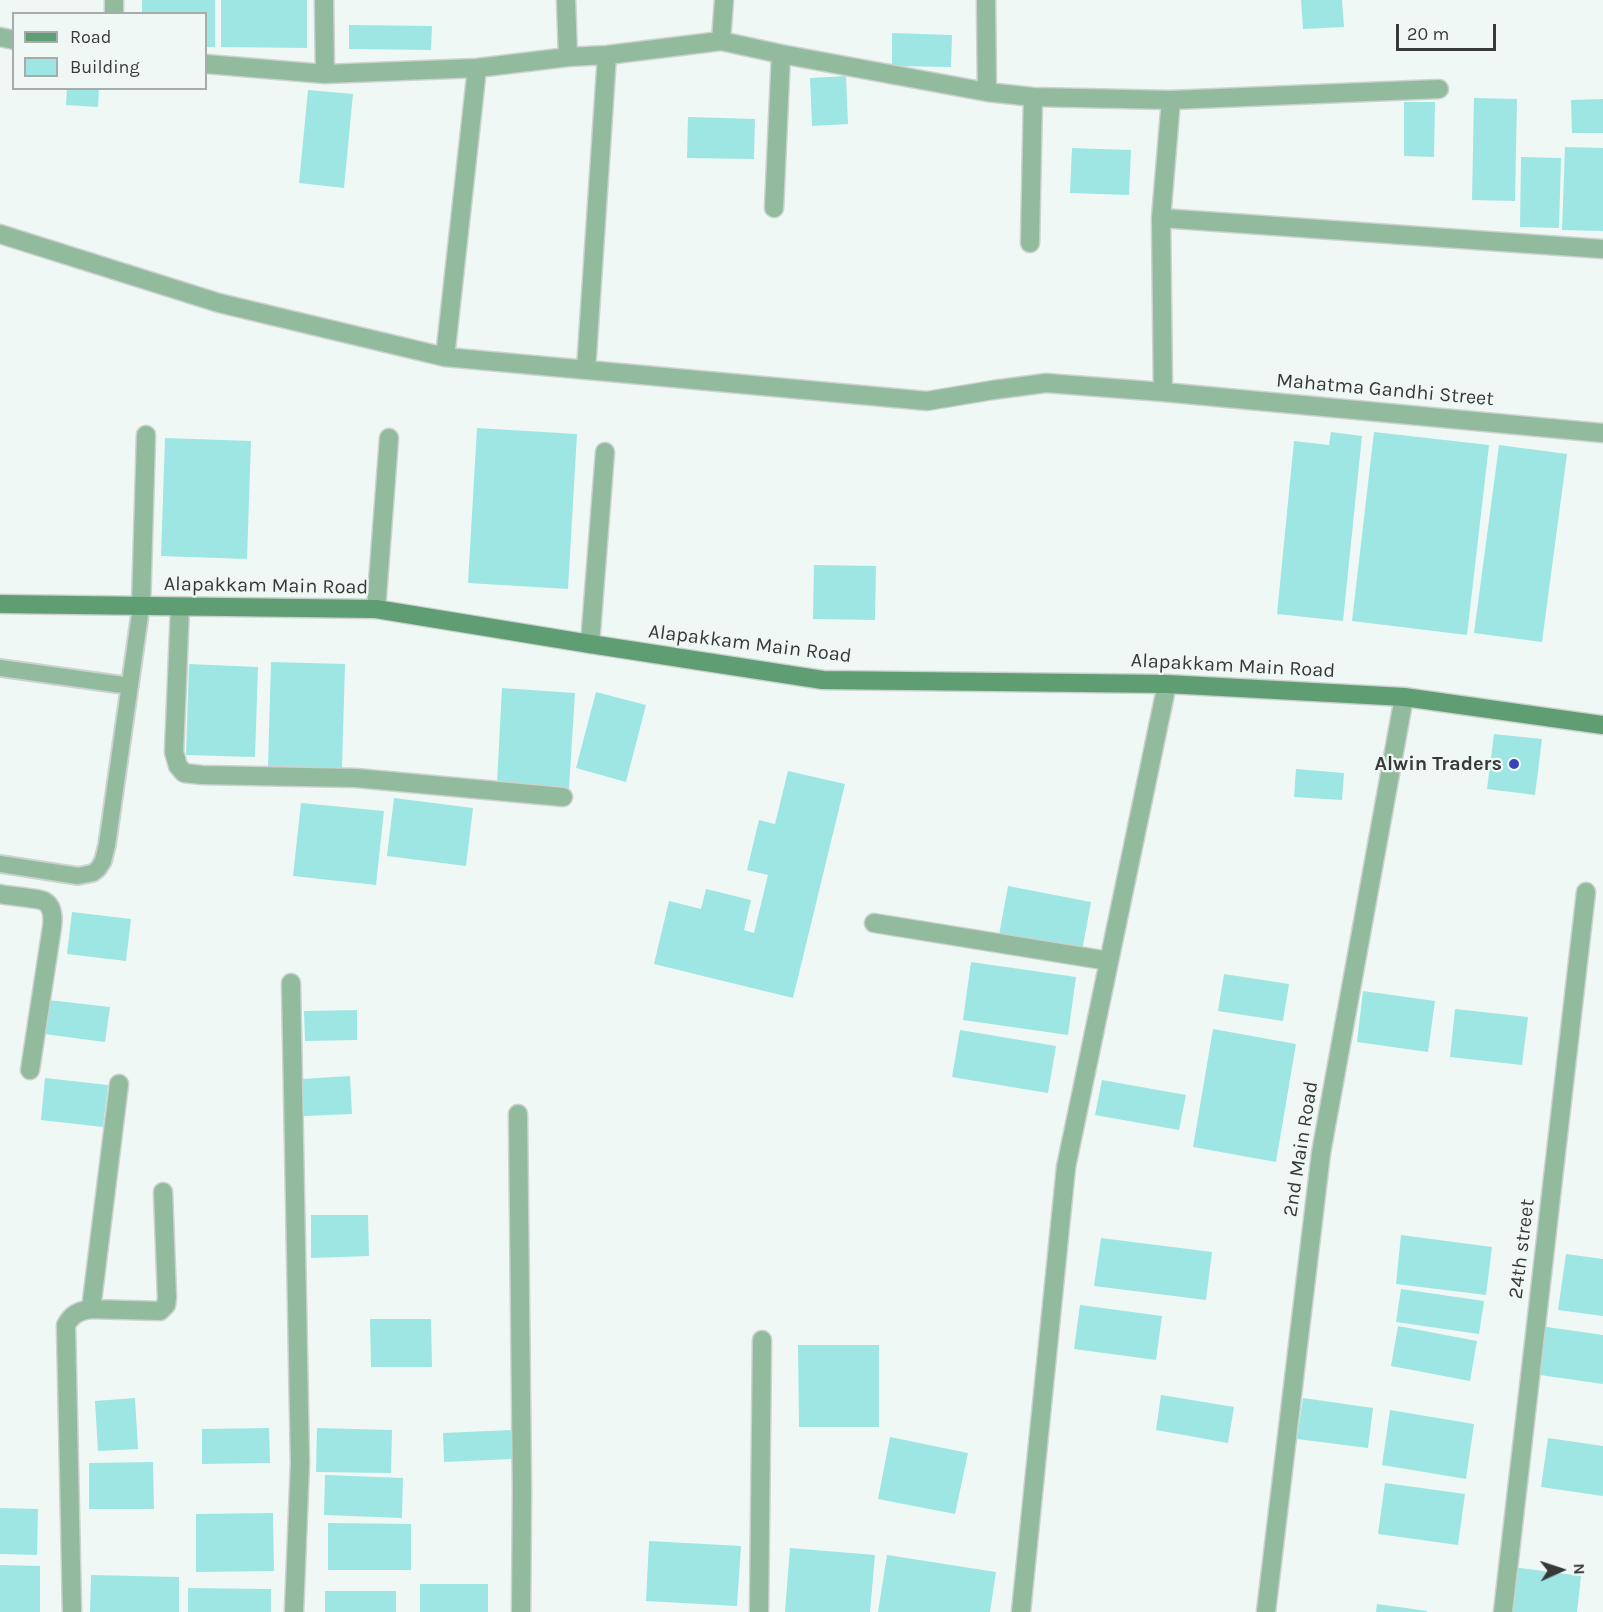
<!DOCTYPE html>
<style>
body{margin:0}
#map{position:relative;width:1603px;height:1612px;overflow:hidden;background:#f0f8f5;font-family:Karla,sans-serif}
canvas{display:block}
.legend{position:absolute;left:12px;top:12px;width:195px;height:78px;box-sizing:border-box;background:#f0f8f5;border:2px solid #a6acaa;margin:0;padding:8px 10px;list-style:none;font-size:18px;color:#373a39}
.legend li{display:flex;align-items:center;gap:12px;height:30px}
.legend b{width:30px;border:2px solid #a6acaa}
.north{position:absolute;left:1531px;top:1540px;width:60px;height:60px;-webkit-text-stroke:4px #f0f8f5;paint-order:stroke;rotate:87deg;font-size:16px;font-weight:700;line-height:24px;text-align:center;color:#373a39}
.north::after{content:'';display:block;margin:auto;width:21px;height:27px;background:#373a39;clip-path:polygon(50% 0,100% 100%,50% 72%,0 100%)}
.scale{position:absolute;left:1396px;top:24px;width:100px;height:27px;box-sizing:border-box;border:3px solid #373a39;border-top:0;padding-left:8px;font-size:18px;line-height:21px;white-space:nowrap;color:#373a39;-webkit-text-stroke:4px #f0f8f5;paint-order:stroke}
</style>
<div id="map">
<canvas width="1603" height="1612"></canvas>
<ul class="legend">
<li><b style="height:8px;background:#5f9d73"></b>Road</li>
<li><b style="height:16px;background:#9de6e4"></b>Building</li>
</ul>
<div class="north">N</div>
<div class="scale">20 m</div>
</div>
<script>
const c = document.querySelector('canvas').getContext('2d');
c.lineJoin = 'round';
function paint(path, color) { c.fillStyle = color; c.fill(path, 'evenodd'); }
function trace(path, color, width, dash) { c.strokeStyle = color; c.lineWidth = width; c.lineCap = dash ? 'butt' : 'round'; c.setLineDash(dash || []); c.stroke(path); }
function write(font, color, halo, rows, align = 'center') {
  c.font = font + ' Karla,sans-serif'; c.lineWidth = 4.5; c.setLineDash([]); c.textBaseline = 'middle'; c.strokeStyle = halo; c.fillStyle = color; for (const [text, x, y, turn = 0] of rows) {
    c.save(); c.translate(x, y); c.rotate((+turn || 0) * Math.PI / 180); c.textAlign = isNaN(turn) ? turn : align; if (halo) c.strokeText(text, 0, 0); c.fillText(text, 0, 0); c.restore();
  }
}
paint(new Path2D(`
 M 142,0 L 215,0 L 215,47 L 206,47 L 206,14 L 142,14 Z
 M 221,0 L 307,0 L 307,48 L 221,47 Z
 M 1301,0 L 1342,0 L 1344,27 L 1303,29 Z
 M 349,25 L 432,26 L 431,50 L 349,49 Z
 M 892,33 L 952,35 L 951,67 L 892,66 Z
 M 846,76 L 848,124 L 812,126 L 810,78 Z
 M 67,88 L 99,88 L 98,107 L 66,105 Z
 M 308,90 L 353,94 L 344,188 L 299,183 Z
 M 1474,98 L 1517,99 L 1515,201 L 1472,200 Z
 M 1603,99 L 1603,133 L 1572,133 L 1571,100 Z
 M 1404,102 L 1435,102 L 1434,157 L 1404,156 Z
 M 688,117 L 755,119 L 754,159 L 687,158 Z
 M 1565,147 L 1603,148 L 1603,231 L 1562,230 Z
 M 1072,148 L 1131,150 L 1129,195 L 1070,193 Z
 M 1521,157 L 1561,158 L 1559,228 L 1520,227 Z
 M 477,428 L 577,434 L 568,589 L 468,583 Z
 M 1331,432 L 1362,436 L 1343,621 L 1277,614 L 1294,441 L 1329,445 Z
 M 1374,432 L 1489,445 L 1467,635 L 1352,621 Z
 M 165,438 L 251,441 L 247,559 L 161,556 Z
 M 1499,445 L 1567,454 L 1542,642 L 1474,633 Z
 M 814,565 L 876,566 L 875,620 L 813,619 Z
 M 271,662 L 345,664 L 342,768 L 268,766 Z
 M 189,664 L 258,667 L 255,757 L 186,755 Z
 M 502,688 L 575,693 L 569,788 L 497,783 Z
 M 596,692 L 646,705 L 626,782 L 576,768 Z
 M 1494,734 L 1542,739 L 1535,795 L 1487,789 Z
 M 1296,769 L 1344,773 L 1342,800 L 1294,797 Z
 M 788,771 L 845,784 L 793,998 L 654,964 L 669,901 L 701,909 L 706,889 L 751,900 L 744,930 L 754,933 L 768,875 L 747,870 L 759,820 L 775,824 Z
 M 394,798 L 473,808 L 466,866 L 387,856 Z
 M 301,803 L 384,811 L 376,885 L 293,876 Z
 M 1008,886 L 1091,902 L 1082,951 L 999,935 Z
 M 72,912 L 131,919 L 126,961 L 67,954 Z
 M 971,962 L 1076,977 L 1068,1035 L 963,1020 Z
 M 1224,974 L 1289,984 L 1283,1021 L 1218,1011 Z
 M 1363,991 L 1435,1001 L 1428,1052 L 1357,1042 Z
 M 48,1000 L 110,1007 L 105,1042 L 44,1034 Z
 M 1455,1009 L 1528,1017 L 1522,1065 L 1450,1057 Z
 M 357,1010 L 357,1040 L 305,1041 L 304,1011 Z
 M 1213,1029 L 1296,1044 L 1276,1162 L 1193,1147 Z
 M 960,1030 L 1056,1046 L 1048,1093 L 952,1077 Z
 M 350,1076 L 352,1114 L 304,1116 L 302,1079 Z
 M 45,1078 L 108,1085 L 103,1127 L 41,1120 Z
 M 1102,1080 L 1186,1095 L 1179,1130 L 1095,1115 Z
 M 311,1215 L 368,1215 L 369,1256 L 311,1258 Z
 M 1401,1235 L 1492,1247 L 1486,1295 L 1396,1284 Z
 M 1101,1238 L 1212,1252 L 1206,1300 L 1094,1286 Z
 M 1566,1254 L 1603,1259 L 1603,1316 L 1558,1310 Z
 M 1401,1289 L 1484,1301 L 1479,1334 L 1396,1322 Z
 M 1080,1305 L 1162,1316 L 1156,1360 L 1074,1349 Z
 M 370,1319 L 431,1319 L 432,1367 L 371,1367 Z
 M 1398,1326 L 1477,1341 L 1470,1381 L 1391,1366 Z
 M 1540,1326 L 1603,1335 L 1603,1384 L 1533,1374 Z
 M 798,1345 L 879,1345 L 879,1427 L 799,1427 Z
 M 1161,1395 L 1234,1407 L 1228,1443 L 1156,1430 Z
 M 135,1398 L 138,1449 L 98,1451 L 95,1401 Z
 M 1303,1398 L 1373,1408 L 1368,1448 L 1297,1439 Z
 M 1390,1410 L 1474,1424 L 1466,1479 L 1382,1465 Z
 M 269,1428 L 270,1463 L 202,1464 L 202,1429 Z
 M 317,1428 L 392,1430 L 391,1473 L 316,1472 Z
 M 511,1430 L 512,1459 L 444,1462 L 443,1433 Z
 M 890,1437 L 968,1453 L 955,1514 L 878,1499 Z
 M 1548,1438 L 1603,1446 L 1603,1496 L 1541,1487 Z
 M 153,1462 L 154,1509 L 89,1509 L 89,1463 Z
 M 325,1475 L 403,1478 L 402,1518 L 324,1515 Z
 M 1385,1483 L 1465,1494 L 1458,1545 L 1378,1534 Z
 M 0,1508 L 38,1509 L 37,1555 L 0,1554 Z
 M 273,1513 L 274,1571 L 196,1572 L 196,1514 Z
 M 328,1523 L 411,1524 L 411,1570 L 328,1570 Z
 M 649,1541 L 741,1546 L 737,1606 L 646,1601 Z
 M 790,1548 L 875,1555 L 870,1612 L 785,1612 Z
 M 887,1555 L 996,1572 L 990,1612 L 878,1612 Z
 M 0,1565 L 40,1566 L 40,1612 L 0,1612 Z
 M 1513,1567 L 1581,1576 L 1577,1612 L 1507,1612 Z
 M 91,1575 L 179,1577 L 179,1612 L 90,1612 Z
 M 420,1584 L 488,1584 L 488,1612 L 420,1612 Z
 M 188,1588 L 271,1589 L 271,1612 L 188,1612 Z
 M 325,1591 L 396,1591 L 396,1612 L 325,1612 Z
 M 1377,1604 L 1427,1611 L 1427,1612 L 1376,1612 Z`), '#9de6e4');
const lane = new Path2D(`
 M 0,668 L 130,686
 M 0,864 L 78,876 L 93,873 L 98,869 L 103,861 L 107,845 L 141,607`);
const street = new Path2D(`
 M 114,0 L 114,14
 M 324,0 L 325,74
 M 566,0 L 568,57
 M 986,0 L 987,92
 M 0,37 L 14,40
 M 721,41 L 724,0
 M 206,64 L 325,74 L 477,68 L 568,57 L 607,55 L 721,41 L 781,54 L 987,92 L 1033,97 L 1171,100 L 1439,89
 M 774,208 L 781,54
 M 1161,218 L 1603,249
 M 0,234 L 219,303 L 445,357 L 927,401 L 993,390 L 1046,383 L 1163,392 L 1603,433
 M 1030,243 L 1033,97
 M 445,357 L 477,68
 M 586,370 L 607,55
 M 1163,392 L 1161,218 L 1171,100
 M 141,607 L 146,435
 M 180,607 L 174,752 L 178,766 L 184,773 L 202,775 L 356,778 L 563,797
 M 376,609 L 389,438
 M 590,644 L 605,452
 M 0,894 C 8,896 38,898 44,901 C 53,906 53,919 52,927 L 30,1070
 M 874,923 L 1109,961
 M 291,983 L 300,1463 L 294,1612
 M 518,1114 L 522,1492 L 521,1612
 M 91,1309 L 119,1084
 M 72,1612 L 66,1325 C 72,1314 79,1311 91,1309 L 160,1311 L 166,1305 L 167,1298 L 163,1192
 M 759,1612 L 762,1340
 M 1021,1612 L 1066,1167 L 1167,684
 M 1266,1612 L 1321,1153 L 1404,697
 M 1503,1612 L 1586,892`);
const secondary = new Path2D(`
 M 0,604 L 376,609 L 590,644 L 823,680 L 1167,684 L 1404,697 L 1603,725`);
trace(lane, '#cbd2cf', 20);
trace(street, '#cbd2cf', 21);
trace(secondary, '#cbd2cf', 21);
trace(lane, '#92bb9e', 16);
trace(street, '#92bb9e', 18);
trace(secondary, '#5f9d73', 18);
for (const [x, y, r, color] of [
 [1514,764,6,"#3943b7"]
]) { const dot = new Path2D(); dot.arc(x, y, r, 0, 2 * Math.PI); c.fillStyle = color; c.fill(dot); trace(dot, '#f0f8f5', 2); }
write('20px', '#373a39', '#f0f8f5', [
 ["Mahatma Gandhi Street",1385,390,5],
 ["Alapakkam Main Road",266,586,1],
 ["Alapakkam Main Road",750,644,7],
 ["Alapakkam Main Road",1233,666,3],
 ["2nd Main Road",1301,1149,-81],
 ["24th street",1522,1249,-83]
]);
write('bold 20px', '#373a39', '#f0f8f5', [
 ["Alwin Traders",1502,764]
], 'right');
</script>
